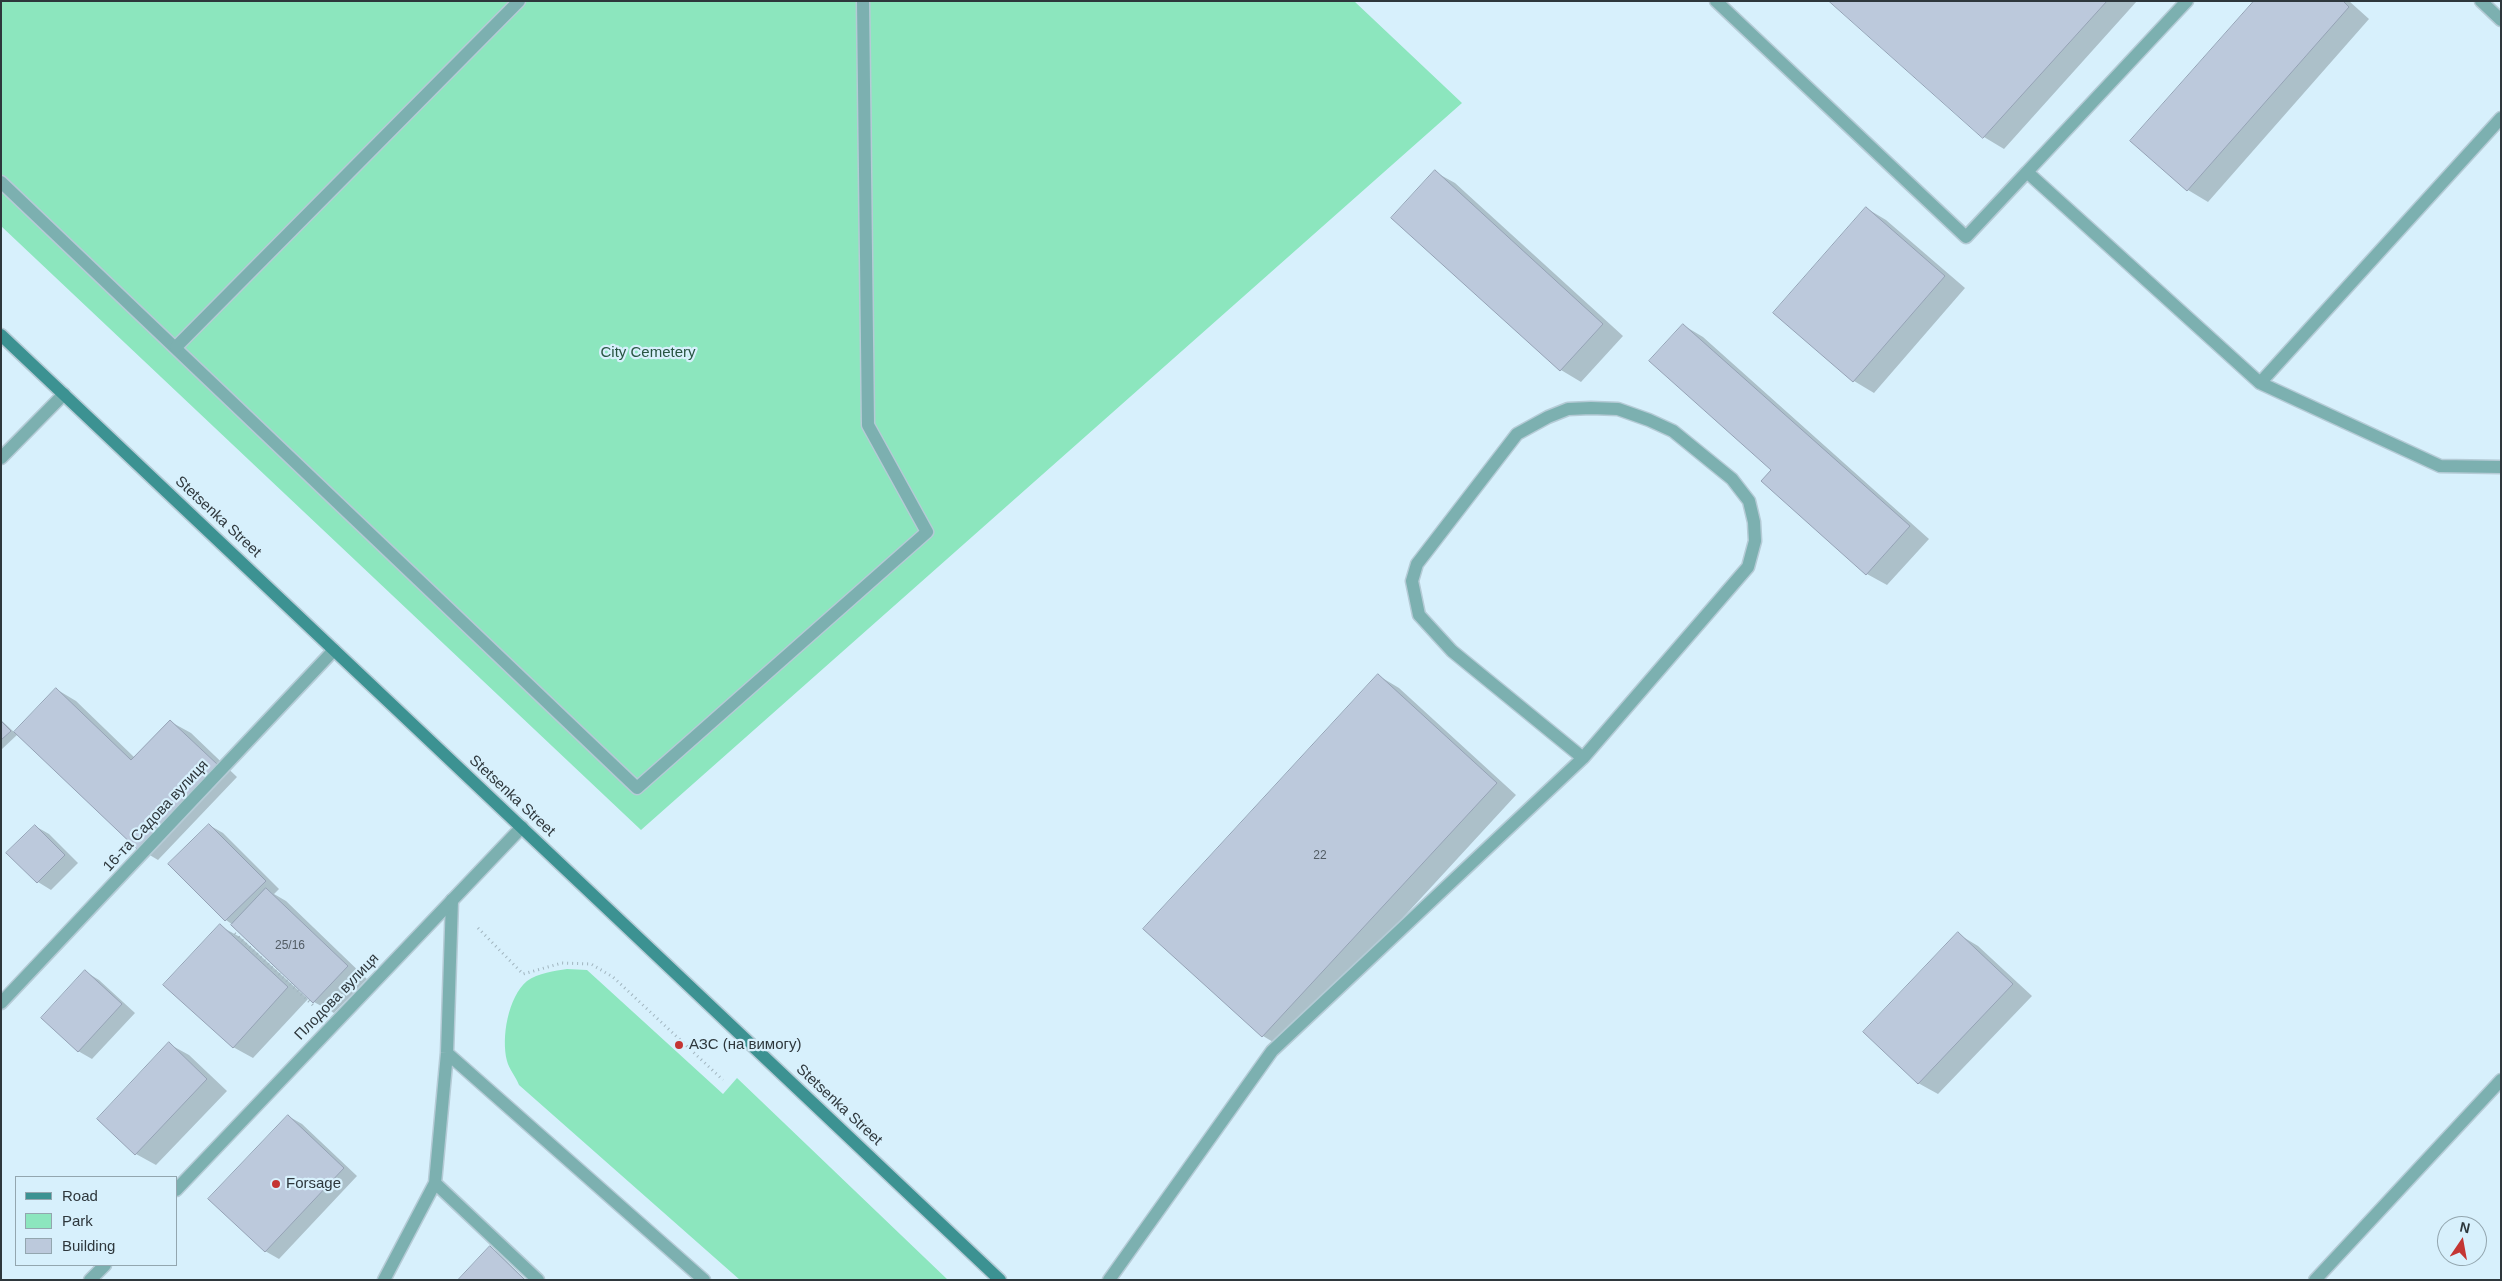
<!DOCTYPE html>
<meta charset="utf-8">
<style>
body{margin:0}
#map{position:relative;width:2502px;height:1281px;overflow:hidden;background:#d7f0fc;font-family:Arial,sans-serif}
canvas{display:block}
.frame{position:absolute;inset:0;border:2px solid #2e373c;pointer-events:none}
.legend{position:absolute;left:15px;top:1176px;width:162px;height:90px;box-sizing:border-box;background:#d7f0fc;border:1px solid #93a6af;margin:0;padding:6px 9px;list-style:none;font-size:15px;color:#2e373c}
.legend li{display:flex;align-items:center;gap:10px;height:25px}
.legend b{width:25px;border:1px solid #93a6af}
.north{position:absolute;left:2437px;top:1216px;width:50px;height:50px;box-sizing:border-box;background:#d7f0fc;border:1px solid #93a6af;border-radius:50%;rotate:12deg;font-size:14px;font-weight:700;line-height:20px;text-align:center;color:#2e373c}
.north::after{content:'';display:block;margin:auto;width:18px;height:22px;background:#c43533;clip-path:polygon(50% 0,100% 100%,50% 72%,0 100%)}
</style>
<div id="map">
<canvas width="2502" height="1281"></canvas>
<div class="frame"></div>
<ul class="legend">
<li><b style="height:6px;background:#3c9292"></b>Road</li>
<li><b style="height:14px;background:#8ce6be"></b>Park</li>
<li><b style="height:14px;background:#bcc9dc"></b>Building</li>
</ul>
<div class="north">N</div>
</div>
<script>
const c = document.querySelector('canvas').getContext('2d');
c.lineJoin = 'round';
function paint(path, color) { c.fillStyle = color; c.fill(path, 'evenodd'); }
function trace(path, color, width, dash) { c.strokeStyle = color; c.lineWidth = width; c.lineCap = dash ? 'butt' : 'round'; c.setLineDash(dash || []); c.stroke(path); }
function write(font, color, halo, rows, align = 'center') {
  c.font = font + ' Arial,sans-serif'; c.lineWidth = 4.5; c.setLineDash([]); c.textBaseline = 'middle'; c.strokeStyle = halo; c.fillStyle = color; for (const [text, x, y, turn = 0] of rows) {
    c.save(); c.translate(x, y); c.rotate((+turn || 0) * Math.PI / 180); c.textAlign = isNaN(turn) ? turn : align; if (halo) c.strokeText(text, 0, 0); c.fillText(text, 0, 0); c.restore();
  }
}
paint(new Path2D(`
 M 1,1 L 1354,1 L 1462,103 L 641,830 L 1,226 Z
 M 567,969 L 587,970 L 723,1094 L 737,1078 L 948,1280 L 740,1280 L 519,1085 C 516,1077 509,1069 507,1061 C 501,1038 508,997 527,981 C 538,973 555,971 567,969 Z`), '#8ce6be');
paint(new Path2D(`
 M 1831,1 L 2137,1 L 2004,149 L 1984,137 Z
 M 2255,1 L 2349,1 L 2369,19 L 2208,202 L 2188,190 L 2132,141 Z
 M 1435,172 L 1455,183 L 1623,336 L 1581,382 L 1561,370 Z
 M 1866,208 L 1886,220 L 1965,288 L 1874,393 L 1854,381 Z
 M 1683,325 L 1703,337 L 1929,539 L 1887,585 L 1867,574 L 1773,470 Z
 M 1379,676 L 1399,688 L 1516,795 L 1283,1048 L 1263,1036 Z
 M 56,689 L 76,701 L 135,758 L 171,722 L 191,733 L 237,777 L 158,860 L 138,848 L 18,734 L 1,750 L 1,720 L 15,733 Z
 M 209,825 L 223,833 L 279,889 L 274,894 L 286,901 L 367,979 L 334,1013 L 314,1002 L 233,925 L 226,920 Z
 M 35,826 L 49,834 L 78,863 L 51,890 L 38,882 Z
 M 220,926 L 240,937 L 308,999 L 253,1058 L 233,1047 Z
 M 1958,934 L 1978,946 L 2032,996 L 1938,1094 L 1918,1083 Z
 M 86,972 L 99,980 L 135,1013 L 92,1059 L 78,1051 Z
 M 169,1044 L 189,1055 L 227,1091 L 156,1165 L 136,1154 Z
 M 288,1116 L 302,1124 L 357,1176 L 279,1259 L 265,1251 Z
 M 490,1248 L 496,1251 L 526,1280 L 459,1280 Z`), '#0003');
const building = new Path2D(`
 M 1829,1 L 2107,1 L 1983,138 Z
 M 2254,1 L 2343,1 L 2349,7 L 2187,191 L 2130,141 Z
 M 1435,170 L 1603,324 L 1560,371 L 1391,218 Z
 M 1866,207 L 1945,276 L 1853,382 L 1773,313 Z
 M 1683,324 L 1910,526 L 1866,575 L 1761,481 L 1771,470 L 1649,361 Z
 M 1378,674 L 1497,783 L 1262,1037 L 1143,929 Z
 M 56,688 L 131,760 L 170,720 L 218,765 L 137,849 L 14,732 Z
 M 1,721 L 11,731 L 1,740 Z
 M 209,824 L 266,881 L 225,921 L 168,864 Z
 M 35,825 L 65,855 L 37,883 L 6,853 Z
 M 266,888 L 348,966 L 313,1003 L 231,925 Z
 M 220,924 L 288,987 L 233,1048 L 163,985 Z
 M 1958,932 L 2013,984 L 1918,1084 L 1863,1032 Z
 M 85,970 L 122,1004 L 78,1052 L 41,1018 Z
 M 169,1042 L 207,1079 L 135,1155 L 97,1119 Z
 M 288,1115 L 344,1168 L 265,1252 L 208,1199 Z
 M 490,1246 L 525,1280 L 458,1280 Z`);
paint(building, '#bcc9dc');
trace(building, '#95a2b5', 1);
const lane = new Path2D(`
 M 1716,1 L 1966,237 L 2027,172 L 2260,383 L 2440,466 L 2501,467
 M 2481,1 L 2501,20
 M 2027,172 L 2187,1
 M 1,182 L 637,788 L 927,532 L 868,425 L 863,1
 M 2260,383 L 2501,118
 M 452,900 L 447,1053 L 435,1183 L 538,1280
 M 447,1053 L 704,1280
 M 384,1280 L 435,1183
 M 1109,1280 L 1272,1051 L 1583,758 L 1748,567 L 1755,541 L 1754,522 L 1749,501 L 1732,479 L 1673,431 L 1649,420 L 1618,409 L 1591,408 L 1568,409 L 1548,417 L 1517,434 L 1417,564 L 1412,581 L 1419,615 L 1452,651 L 1583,758
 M 2315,1280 L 2501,1080`);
const street = new Path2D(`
 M 176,347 L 519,1
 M 1,458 L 64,394
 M 1,1003 L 334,650
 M 176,1190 L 522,827
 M 90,1280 L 105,1265`);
const secondary = new Path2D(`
 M 1,335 L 1000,1280`);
trace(lane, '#b5cbd6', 15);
trace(street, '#b5cbd6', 15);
trace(secondary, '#b5cbd6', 15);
trace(new Path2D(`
 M 478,928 L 523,974 L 562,963 L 591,964 L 613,977 L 723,1080
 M 231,934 L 233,932 L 315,1007`), '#a1b5bf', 3, [1, 4]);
trace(lane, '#7cb0b0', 12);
trace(street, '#7cb0b0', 12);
trace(secondary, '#3c9292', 12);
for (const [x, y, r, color] of [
 [679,1045,5,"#c43533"],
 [276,1184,5,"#c43533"]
]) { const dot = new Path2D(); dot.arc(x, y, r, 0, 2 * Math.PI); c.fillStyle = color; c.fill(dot); trace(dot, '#d7f0fc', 2); }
write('12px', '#525c64', null, [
 ["22",1320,856],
 ["25/16",290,946]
]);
write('15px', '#285542', '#d7f0fc', [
 ["City Cemetery",648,353]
]);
write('15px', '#2e373c', '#d7f0fc', [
 ["Stetsenka Street",218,517,43],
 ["Stetsenka Street",512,796,43],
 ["16-та Садова вулиця",156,816,-47],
 ["Плодова вулиця",337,997,-46],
 ["Stetsenka Street",839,1105,43]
]);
write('15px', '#2e373c', '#d7f0fc', [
 ["АЗС (на вимогу)",689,1045],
 ["Forsage",286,1184]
], 'left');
</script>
